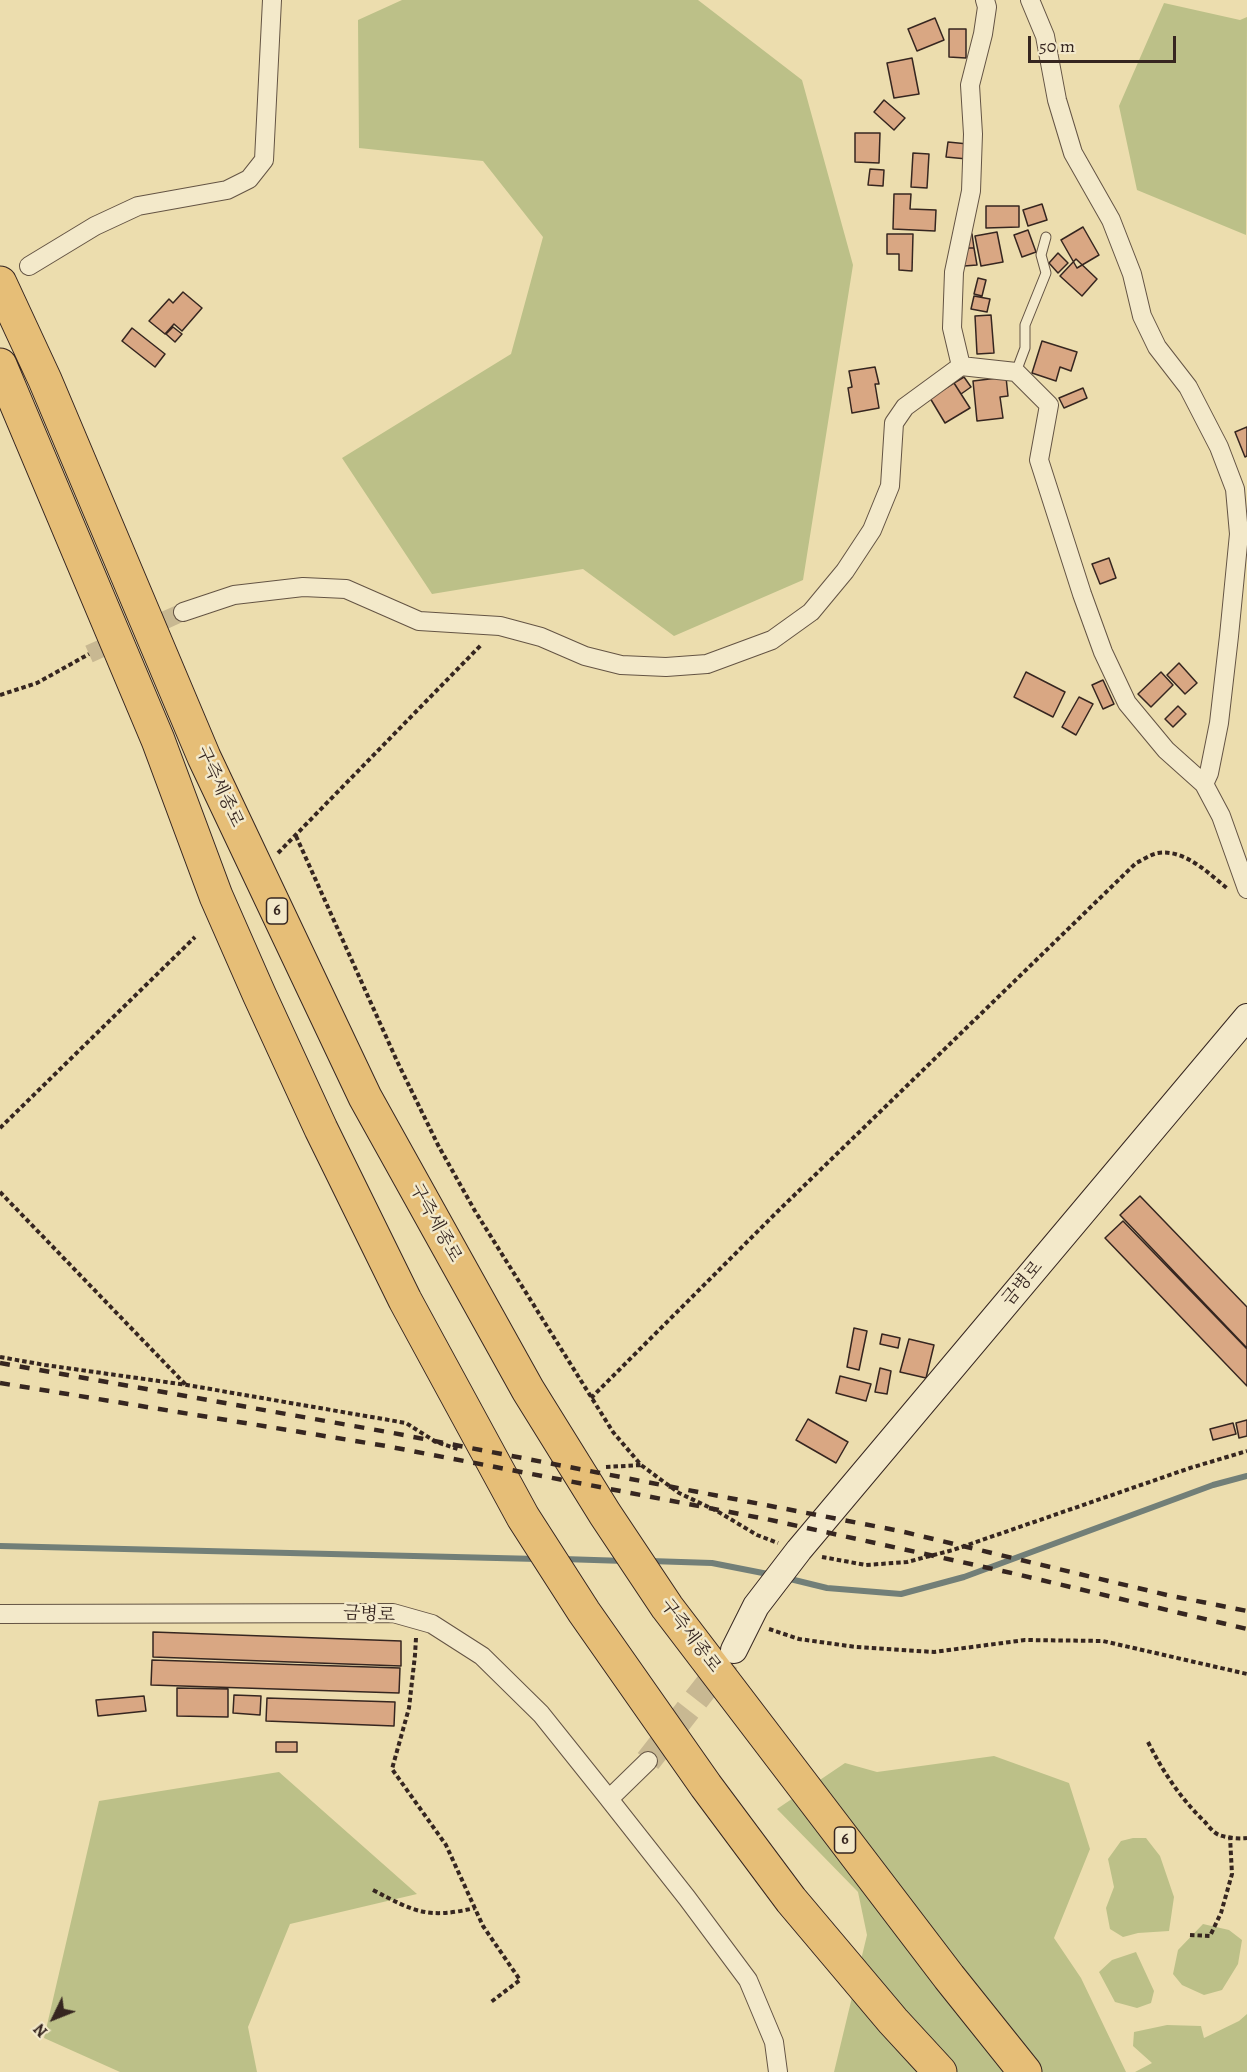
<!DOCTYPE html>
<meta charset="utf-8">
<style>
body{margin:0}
#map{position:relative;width:1247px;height:2072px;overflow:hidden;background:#ecddae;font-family:Alegreya,serif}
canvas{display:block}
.north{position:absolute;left:24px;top:1988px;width:60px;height:60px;-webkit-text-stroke:4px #f3e9ca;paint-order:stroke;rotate:227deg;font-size:16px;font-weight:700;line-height:24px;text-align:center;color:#362620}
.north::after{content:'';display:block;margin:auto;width:21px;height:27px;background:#362620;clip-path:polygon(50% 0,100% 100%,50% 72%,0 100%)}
.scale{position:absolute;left:1028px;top:36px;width:148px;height:27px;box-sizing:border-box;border:3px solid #362620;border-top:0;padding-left:8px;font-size:18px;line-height:21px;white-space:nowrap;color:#362620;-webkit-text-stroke:4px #f3e9ca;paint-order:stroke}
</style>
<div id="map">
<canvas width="1247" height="2072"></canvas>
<div class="north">N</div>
<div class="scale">50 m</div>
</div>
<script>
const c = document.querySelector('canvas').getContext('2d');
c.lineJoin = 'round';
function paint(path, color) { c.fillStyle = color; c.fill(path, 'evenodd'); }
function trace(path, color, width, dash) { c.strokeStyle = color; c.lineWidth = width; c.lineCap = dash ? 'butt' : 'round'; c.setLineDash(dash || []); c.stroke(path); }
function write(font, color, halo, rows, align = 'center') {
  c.font = font + ' Alegreya,"Noto Serif KR",serif'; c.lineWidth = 5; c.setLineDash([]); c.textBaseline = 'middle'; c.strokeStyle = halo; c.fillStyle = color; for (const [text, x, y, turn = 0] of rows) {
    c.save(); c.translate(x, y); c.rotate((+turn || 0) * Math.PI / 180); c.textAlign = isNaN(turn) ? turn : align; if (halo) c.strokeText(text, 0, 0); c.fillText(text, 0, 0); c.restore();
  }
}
paint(new Path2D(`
 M 402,0 L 698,0 L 802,80 L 853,265 L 803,580 L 674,636 L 583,569 L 432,594 L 342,458 L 511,354 L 543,237 L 483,161 L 359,148 L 358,20 Z
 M 1164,3 L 1240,20 L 1247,17 L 1246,235 L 1137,190 L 1119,106 Z
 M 994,1756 L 1069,1783 L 1090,1849 L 1054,1938 L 1081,1978 L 1126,2072 L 834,2072 L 867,1935 L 858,1892 L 777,1809 L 845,1763 L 877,1772 Z
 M 279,1772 L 417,1894 L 290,1924 L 248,2027 L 257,2072 L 120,2072 L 44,2038 L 99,1801 Z
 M 1133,1838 L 1146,1838 L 1160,1856 L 1174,1897 L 1169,1931 L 1138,1933 L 1123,1937 L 1110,1929 L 1106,1908 L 1114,1887 L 1108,1859 L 1121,1841 Z
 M 1203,1924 L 1229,1930 L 1242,1940 L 1238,1964 L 1222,1990 L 1204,1995 L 1182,1985 L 1173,1974 L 1178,1950 Z
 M 1136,1952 L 1154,1991 L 1151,2003 L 1137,2008 L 1115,2002 L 1099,1972 L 1112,1960 Z
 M 1247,2014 L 1247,2072 L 1135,2072 L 1152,2063 L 1133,2046 L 1134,2032 L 1167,2025 L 1201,2026 L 1204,2038 L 1239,2021 Z`), '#bcc088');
trace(new Path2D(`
 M 0,1546 L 538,1559
 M 563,1559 L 625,1561
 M 650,1561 L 712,1563 L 773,1575
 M 786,1578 L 827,1588 L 901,1594 L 964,1577 L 1213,1485 L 1247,1476`), '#727f78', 6);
const building = new Path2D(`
 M 935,18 L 944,40 L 917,51 L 908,29 Z
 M 949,29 L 966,29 L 966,58 L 949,57 Z
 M 912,58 L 919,94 L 894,98 L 887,63 Z
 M 884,100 L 905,118 L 894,130 L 874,112 Z
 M 855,133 L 880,133 L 879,163 L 855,162 Z
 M 948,142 L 968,144 L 967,159 L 946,157 Z
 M 913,153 L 929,154 L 927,188 L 911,187 Z
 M 870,169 L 884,170 L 883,186 L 868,185 Z
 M 894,194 L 911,194 L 910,209 L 936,210 L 935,231 L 893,229 Z
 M 1042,204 L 1047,220 L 1028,226 L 1023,210 Z
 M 986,206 L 1019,206 L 1019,227 L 986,228 Z
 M 1083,227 L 1099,255 L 1077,268 L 1061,240 Z
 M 1028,230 L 1036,252 L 1022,257 L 1014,235 Z
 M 997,232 L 1003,262 L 981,266 L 975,236 Z
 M 887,234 L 913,234 L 912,271 L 899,270 L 899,254 L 887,254 Z
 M 972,234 L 974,248 L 964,248 L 965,236 Z
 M 964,248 L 974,248 L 977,265 L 964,266 Z
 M 1058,253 L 1068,263 L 1058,273 L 1049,263 Z
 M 1076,259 L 1097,279 L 1082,296 L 1060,276 Z
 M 978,278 L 986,280 L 982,296 L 974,294 Z
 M 183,292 L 202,308 L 182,331 L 174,324 L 165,334 L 149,321 L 169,299 L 173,303 Z
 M 974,296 L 990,299 L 987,312 L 971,309 Z
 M 991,315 L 994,353 L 977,354 L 975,316 Z
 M 173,327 L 182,334 L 175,342 L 166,334 Z
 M 132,328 L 165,354 L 155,367 L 122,341 Z
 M 1042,341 L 1077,352 L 1071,371 L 1060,367 L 1056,381 L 1032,373 Z
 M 875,367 L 879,384 L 875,384 L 879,408 L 852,413 L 848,388 L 852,387 L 849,371 Z
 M 964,377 L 971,387 L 961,394 L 954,383 Z
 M 1006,377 L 1008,396 L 1000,397 L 1003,418 L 977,421 L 973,381 Z
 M 954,383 L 970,408 L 945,423 L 930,398 Z
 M 1083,388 L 1087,398 L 1064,408 L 1059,398 Z
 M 1247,427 L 1247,456 L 1245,457 L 1235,432 Z
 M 1109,558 L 1116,578 L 1100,584 L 1092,564 Z
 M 1179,663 L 1197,683 L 1185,694 L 1167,675 Z
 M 1026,672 L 1065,692 L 1053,717 L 1014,697 Z
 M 1161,672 L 1173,685 L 1151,707 L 1138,694 Z
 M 1103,680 L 1114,704 L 1103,709 L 1092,685 Z
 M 1079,697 L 1093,704 L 1076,735 L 1062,727 Z
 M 1178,706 L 1186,714 L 1173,727 L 1165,719 Z
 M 1140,1196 L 1247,1307 L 1247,1348 L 1120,1215 Z
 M 1123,1221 L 1247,1349 L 1247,1386 L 1105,1238 Z
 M 854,1328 L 867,1331 L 859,1370 L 847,1367 Z
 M 882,1334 L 900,1338 L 898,1348 L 880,1344 Z
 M 909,1339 L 934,1345 L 926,1378 L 900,1372 Z
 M 880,1368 L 891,1371 L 887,1394 L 875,1392 Z
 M 840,1376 L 871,1384 L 866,1401 L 836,1393 Z
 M 808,1419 L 848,1442 L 836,1463 L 796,1440 Z
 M 1247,1420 L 1247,1436 L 1239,1438 L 1236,1423 Z
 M 1233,1423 L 1236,1434 L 1213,1440 L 1210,1429 Z
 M 153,1632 L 401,1641 L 401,1666 L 153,1657 Z
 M 152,1660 L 400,1668 L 399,1693 L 151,1685 Z
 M 177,1688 L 228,1689 L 228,1717 L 177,1716 Z
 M 234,1695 L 261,1696 L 260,1715 L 233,1713 Z
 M 144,1696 L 146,1711 L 98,1716 L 96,1700 Z
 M 267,1698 L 395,1702 L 394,1726 L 266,1721 Z
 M 276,1742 L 297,1742 L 297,1752 L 276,1752 Z`);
paint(building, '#d9a783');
trace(building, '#362620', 1.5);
trace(new Path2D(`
 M 89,654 L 183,612`), '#c8b892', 18, [18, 9]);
trace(new Path2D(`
 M 648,1761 L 727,1660`), '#c8b892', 26, [26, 13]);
const lane = new Path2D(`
 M 1016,372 L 1025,348 L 1025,325 L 1046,273 L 1041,255 L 1046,237`);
const street = new Path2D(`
 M 985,0 L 987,7 L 983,34 L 970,85 L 973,134 L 971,191 L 954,272 L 952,328 L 961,366 L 1016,372 L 1049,405 L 1039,460 L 1082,594 L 1103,652 L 1127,703 L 1166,750 L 1204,784 L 1221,816 L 1247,889
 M 1030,0 L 1045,36 L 1057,100 L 1073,153 L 1111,220 L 1132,274 L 1142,316 L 1157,347 L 1188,387 L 1219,447 L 1235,489 L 1239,534 L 1229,636 L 1219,723 L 1209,773 L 1204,784
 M 29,266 L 95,226 L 138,206 L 227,190 L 249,179 L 264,160 L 272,0
 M 183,612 L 234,595 L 303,587 L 346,589 L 419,621 L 500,626 L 541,637 L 585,656 L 621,665 L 666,667 L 707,664 L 772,640 L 811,612 L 845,571 L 872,530 L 890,486 L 894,423 L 905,407 L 961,366
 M 0,1614 L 393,1613 L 432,1624 L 482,1656 L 541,1714 L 609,1799 L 648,1761
 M 609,1799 L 687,1898 L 748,1980 L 774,2042 L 778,2072`);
const secondary = new Path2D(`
 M 734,1650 L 756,1606 L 799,1550 L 1247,1017`);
const highway = new Path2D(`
 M 0,283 L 45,380 L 204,757 L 365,1097 L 528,1390 L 605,1514 L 667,1607 L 949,1977 L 1025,2072
 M 0,365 L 158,740 L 216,896 L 259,994 L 321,1129 L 405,1300 L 523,1517 L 584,1612 L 706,1786 L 791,1900 L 893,2021 L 940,2072`);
trace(lane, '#645444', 11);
trace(street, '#645444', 20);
trace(secondary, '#362620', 28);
trace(highway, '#362620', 35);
trace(new Path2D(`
 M 0,695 L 37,683 L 89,654
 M 296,836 L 397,1061 L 438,1145 L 475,1211 L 613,1432 L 641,1465 L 679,1493 L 717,1511 L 757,1535 L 778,1543
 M 278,853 L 482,644
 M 0,1128 L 195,937
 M 0,1192 L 186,1385
 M 0,1357 L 45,1365 L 187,1385 L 406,1423 L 436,1442 L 458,1449
 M 591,1398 L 777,1212 L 1136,863 C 1143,860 1151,854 1158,853 C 1185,849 1208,873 1228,889
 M 606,1467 L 641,1465
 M 822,1557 L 866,1565 L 907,1562 L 953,1550 L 1190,1468 L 1247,1451
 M 769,1629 L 799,1639 L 856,1647 L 934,1652 L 1025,1640 L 1103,1641 L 1247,1674
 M 416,1638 L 415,1655 L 409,1708 L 392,1769 L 446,1845 L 483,1926 L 520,1980 L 491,2002
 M 1148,1742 C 1163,1772 1181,1799 1205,1822 C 1209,1827 1214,1833 1219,1835 C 1228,1838 1238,1839 1247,1838
 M 373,1890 C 415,1912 427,1919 475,1908
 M 1190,1935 L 1210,1936 L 1221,1913 L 1232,1874 L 1230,1837`), '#362620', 4, [4.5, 3]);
trace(lane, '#f3e9ca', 9);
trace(street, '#f3e9ca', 18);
trace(secondary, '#f3e9ca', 26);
trace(highway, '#e6be77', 33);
trace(new Path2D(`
 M 0,1363 L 393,1433 L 900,1531 L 1167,1595 L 1247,1611
 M 0,1383 L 386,1446 L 766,1519 L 1016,1574 L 1247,1629`), '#362620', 4.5, [10, 10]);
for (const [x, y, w] of [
 [277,911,21],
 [845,1840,21]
]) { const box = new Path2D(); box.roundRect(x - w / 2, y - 13, w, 26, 4.5); c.fillStyle = '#f3e9ca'; c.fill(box); trace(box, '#362620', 1.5); }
write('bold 16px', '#362620', null, [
 ["6",277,911],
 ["6",845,1840]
]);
write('18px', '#362620', '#f3e9ca', [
 ["구즉세종로",219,787,65],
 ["구즉세종로",435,1223,61],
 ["금병로",1023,1284,-50],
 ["금병로",369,1615,3],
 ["구즉세종로",690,1636,53]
]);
</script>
